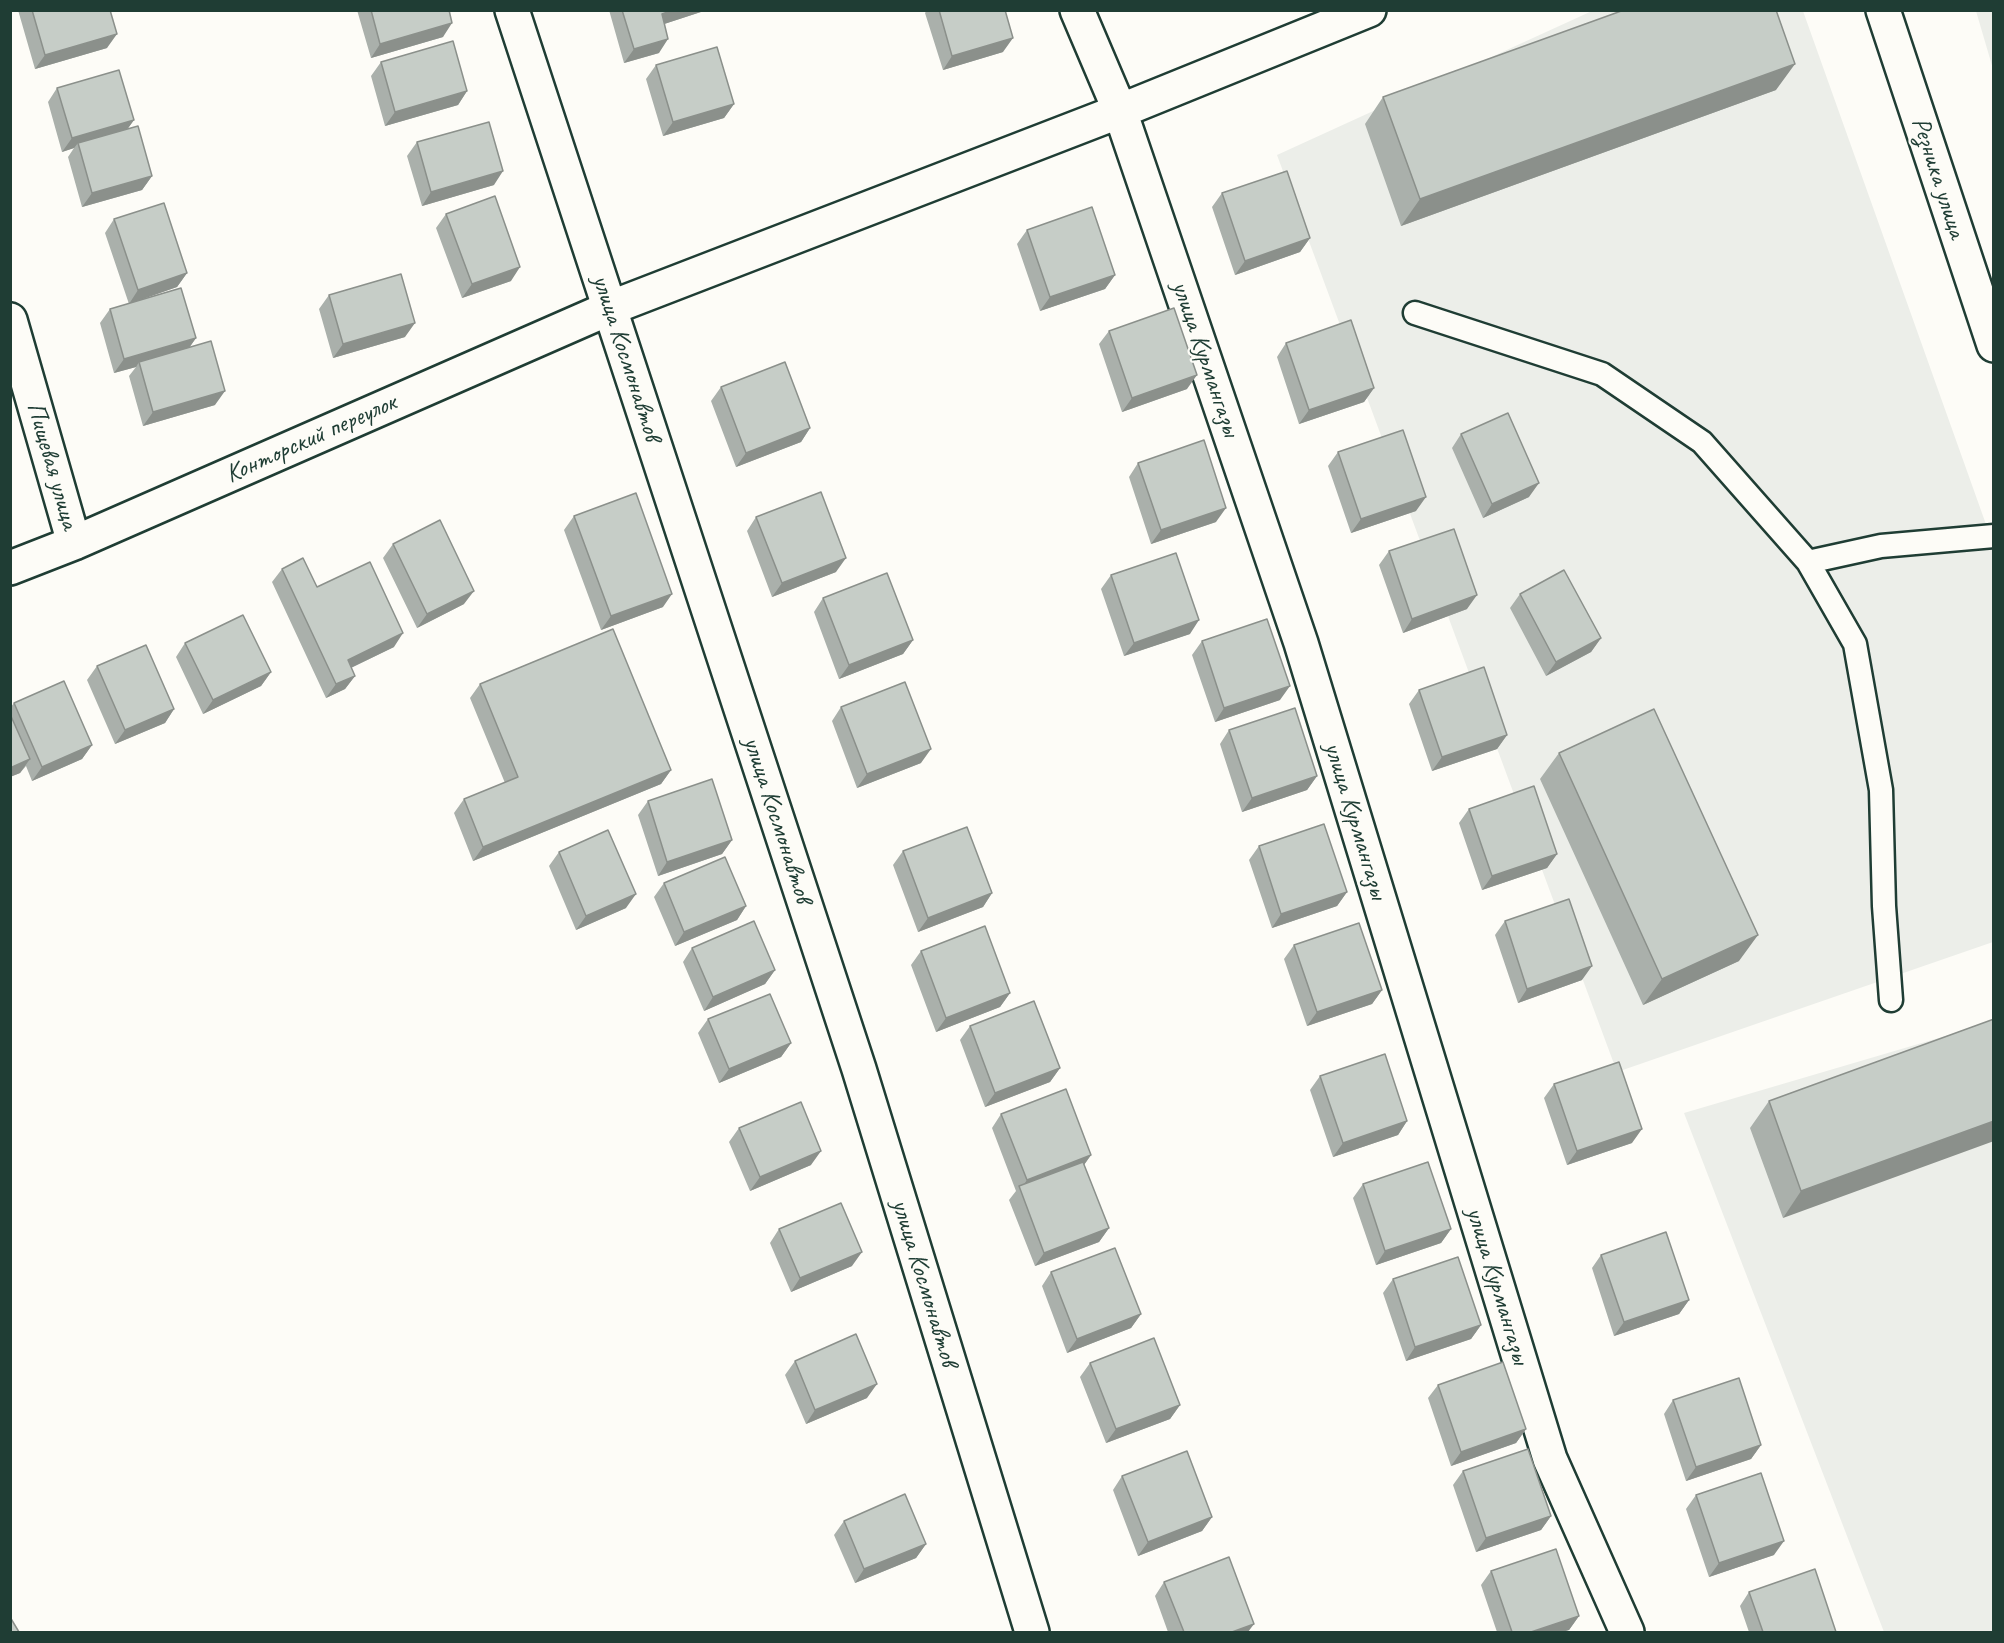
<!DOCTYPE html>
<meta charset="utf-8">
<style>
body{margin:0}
#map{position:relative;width:2004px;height:1643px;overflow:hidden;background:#fdfcf7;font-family:Caveat,sans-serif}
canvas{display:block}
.frame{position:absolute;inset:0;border:12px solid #1f3d34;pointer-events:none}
</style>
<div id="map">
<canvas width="2004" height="1643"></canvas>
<div class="frame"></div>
</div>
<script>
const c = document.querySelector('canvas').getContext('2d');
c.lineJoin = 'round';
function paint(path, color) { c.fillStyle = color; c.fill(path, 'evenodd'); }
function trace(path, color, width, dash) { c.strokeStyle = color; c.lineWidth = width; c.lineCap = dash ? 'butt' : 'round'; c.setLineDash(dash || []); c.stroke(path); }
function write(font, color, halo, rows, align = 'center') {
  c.font = font + ' Caveat,sans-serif'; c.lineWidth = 4.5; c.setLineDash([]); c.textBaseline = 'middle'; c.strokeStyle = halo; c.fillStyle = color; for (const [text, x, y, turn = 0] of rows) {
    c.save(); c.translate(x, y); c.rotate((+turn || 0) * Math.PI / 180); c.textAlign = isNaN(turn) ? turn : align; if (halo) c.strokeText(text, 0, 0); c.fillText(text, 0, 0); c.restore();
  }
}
paint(new Path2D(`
 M 1592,11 L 1803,11 L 1993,544 L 1993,942 L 1617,1072 L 1277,155 Z
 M 1976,11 L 1993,11 L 1993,69 Z
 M 1993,1022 L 1993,1632 L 1884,1632 L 1684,1113 Z`), '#eceee9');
const lane = new Path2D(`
 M 1415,313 L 1602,374 L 1702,442 L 1808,562 L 1855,644 L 1881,790 L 1884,906 L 1891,1000
 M 1808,562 L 1881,546 L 1994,536`);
const street = new Path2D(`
 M 1077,10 L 1120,111 L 1301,643 L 1550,1459 L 1627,1632
 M 1883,10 L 1994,345
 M 10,320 L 74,543
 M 10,568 L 74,543 L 610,308 L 1120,111 L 1369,10`);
const secondary = new Path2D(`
 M 512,10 L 859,1069 L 1032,1632`);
trace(lane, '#1f3d34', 27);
trace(street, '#1f3d34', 38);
trace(secondary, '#1f3d34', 38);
trace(lane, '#fdfcf7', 22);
trace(street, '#fdfcf7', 33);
trace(secondary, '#fdfcf7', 33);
paint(new Path2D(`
 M 18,10 L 110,10 L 107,48 L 35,69 Z
 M 357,10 L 449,10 L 443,37 L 371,58 Z
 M 609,10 L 707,10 L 664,24 L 659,53 L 624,63 Z
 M 927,10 L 1005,10 L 1003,52 L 943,70 L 925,13 Z
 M 381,62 L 467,91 L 458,105 L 385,126 L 371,76 Z
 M 656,65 L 734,104 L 724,118 L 663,136 L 646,79 Z
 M 57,88 L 134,120 L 127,129 L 152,176 L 142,190 L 82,207 L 68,157 L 74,148 L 62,152 L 48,102 Z
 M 1776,90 L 1401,226 L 1365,124 L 1383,97 Z
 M 417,142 L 494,185 L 422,206 L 407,156 Z
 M 1222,193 L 1310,238 L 1300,252 L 1235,275 L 1212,207 Z
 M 446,214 L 511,281 L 462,298 L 436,228 Z
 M 114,219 L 187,273 L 177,287 L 136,301 L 196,338 L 189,348 L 215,405 L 143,426 L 129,376 L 136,367 L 114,373 L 100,323 L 110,309 L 129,304 L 105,233 Z
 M 1027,230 L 1115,275 L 1105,289 L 1040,311 L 1017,244 Z
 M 329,295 L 405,337 L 333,358 L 319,309 Z
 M 1109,331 L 1187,389 L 1122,412 L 1099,344 Z
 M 1286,343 L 1374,388 L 1364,402 L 1299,424 L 1277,357 Z
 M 721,387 L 810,428 L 801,442 L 736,467 L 711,401 Z
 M 1461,434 L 1529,497 L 1483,518 L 1452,448 Z
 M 1338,452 L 1416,511 L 1351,533 L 1328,466 Z
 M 1138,463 L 1216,522 L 1151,544 L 1129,477 Z
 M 574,516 L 663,607 L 601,630 L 564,530 Z
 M 756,517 L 836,572 L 772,597 L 747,531 Z
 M 393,544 L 464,604 L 417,628 L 383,558 Z
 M 1389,551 L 1467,609 L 1403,633 L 1379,565 Z
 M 282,569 L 317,587 L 394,647 L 351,668 L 355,676 L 345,689 L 326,698 L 272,582 Z
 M 1111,575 L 1190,634 L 1124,656 L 1101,589 Z
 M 1520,594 L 1601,638 L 1591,652 L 1546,676 L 1510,608 Z
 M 823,598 L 913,640 L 903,654 L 839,679 L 814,612 Z
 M 1202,641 L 1280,700 L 1215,722 L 1192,655 Z
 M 185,643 L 271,672 L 261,686 L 203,714 L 176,657 Z
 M 97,666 L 174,709 L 165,723 L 115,744 L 87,680 Z
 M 480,684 L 671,770 L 661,784 L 473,861 L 454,813 L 464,799 L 505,783 L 470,698 Z
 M 1419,690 L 1507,735 L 1497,749 L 1432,771 L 1409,704 Z
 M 14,703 L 92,745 L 82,759 L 32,781 L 26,766 L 20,773 L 10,777 L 10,708 Z
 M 841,707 L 921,763 L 857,788 L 832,721 Z
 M 1229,730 L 1317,776 L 1307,790 L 1242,812 L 1220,744 Z
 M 1559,753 L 1739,961 L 1643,1005 L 1540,779 Z
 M 648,801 L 732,840 L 722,854 L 658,876 L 638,815 Z
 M 1469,809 L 1557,854 L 1547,868 L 1482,890 L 1459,823 Z
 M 1259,846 L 1347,892 L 1337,906 L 1272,928 L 1249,860 Z
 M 903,851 L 992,893 L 983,907 L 918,932 L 893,865 Z
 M 559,852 L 626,908 L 576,930 L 549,866 Z
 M 664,883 L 746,906 L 737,920 L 675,946 L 654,897 Z
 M 1505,921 L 1582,980 L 1518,1003 L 1495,935 Z
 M 1294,945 L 1382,990 L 1372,1004 L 1307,1026 L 1284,959 Z
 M 692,948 L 775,970 L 765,984 L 704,1011 L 683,962 Z
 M 921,951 L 1010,993 L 1000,1007 L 936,1032 L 911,965 Z
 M 708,1019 L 791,1043 L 781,1057 L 719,1083 L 698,1033 Z
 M 1994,1019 L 1783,1218 L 1750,1128 L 1769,1101 Z
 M 970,1026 L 1060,1068 L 1050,1082 L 985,1107 L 960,1040 Z
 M 1320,1076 L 1407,1121 L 1398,1135 L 1333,1157 L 1310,1090 Z
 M 1554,1084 L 1632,1143 L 1567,1165 L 1544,1098 Z
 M 1001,1114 L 1091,1155 L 1084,1165 L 1109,1228 L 1099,1242 L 1035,1266 L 1009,1200 L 1016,1191 L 992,1128 Z
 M 739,1128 L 811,1165 L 750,1191 L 729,1142 Z
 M 1363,1184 L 1451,1229 L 1441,1243 L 1376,1265 L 1353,1198 Z
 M 779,1229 L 852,1266 L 791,1292 L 770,1243 Z
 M 1601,1255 L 1689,1300 L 1679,1314 L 1614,1336 L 1592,1268 Z
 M 1051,1272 L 1141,1314 L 1131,1328 L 1067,1353 L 1042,1286 Z
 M 1393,1279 L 1481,1325 L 1471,1339 L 1406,1361 L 1383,1293 Z
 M 795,1361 L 867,1398 L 806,1424 L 785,1375 Z
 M 1090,1363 L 1180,1405 L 1170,1419 L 1106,1443 L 1080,1377 Z
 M 1438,1385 L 1526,1429 L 1516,1443 L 1451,1466 L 1428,1398 Z
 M 1673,1400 L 1761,1445 L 1751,1459 L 1686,1481 L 1664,1414 Z
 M 1463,1471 L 1551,1516 L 1541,1530 L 1476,1552 L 1453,1485 Z
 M 1122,1476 L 1212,1517 L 1202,1531 L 1138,1556 L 1113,1490 Z
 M 1696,1495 L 1774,1555 L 1709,1577 L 1686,1509 Z
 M 844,1521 L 926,1544 L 916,1558 L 855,1583 L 834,1535 Z
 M 1491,1571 L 1579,1616 L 1569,1630 L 1562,1632 L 1497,1632 L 1481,1585 Z
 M 1164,1582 L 1248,1632 L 1168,1632 L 1155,1596 Z
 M 1749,1592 L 1836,1632 L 1749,1632 L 1740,1606 Z`), '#aab0ab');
paint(new Path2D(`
 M 673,10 L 707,10 L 652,28 L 662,14 Z
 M 452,23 L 443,37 L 371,58 L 380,44 Z
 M 117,34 L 107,48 L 35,69 L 45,55 Z
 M 1013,38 L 1003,52 L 943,70 L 952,56 Z
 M 668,39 L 659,53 L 624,63 L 634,49 Z
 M 1795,64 L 1776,90 L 1401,226 L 1420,199 Z
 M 467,91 L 458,105 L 385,126 L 395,112 Z
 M 734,104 L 724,118 L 663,136 L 673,122 Z
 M 134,120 L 124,134 L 78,143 L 74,148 L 62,152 L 72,138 Z
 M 503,171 L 494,185 L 422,206 L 431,192 Z
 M 152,176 L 142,190 L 82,207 L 92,193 Z
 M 1310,238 L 1300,252 L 1235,275 L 1245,261 Z
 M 520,267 L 511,281 L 462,298 L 472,284 Z
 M 187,273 L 177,287 L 129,304 L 138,290 Z
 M 1115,275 L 1105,289 L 1040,311 L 1050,297 Z
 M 415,323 L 405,337 L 333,358 L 343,344 Z
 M 196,338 L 186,352 L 139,362 L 136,367 L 114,373 L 124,359 Z
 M 1197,375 L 1187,389 L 1122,412 L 1132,398 Z
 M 1374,388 L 1364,402 L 1299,424 L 1309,410 Z
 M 225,391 L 215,405 L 143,426 L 153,412 Z
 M 810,428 L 801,442 L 736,467 L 746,453 Z
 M 1539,483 L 1529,497 L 1483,518 L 1492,504 Z
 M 1426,497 L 1416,511 L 1351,533 L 1361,519 Z
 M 1226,508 L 1216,522 L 1151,544 L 1161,530 Z
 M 846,558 L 836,572 L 772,597 L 782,583 Z
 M 474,591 L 464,604 L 417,628 L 427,614 Z
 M 672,594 L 663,607 L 601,630 L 611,616 Z
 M 1477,595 L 1467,609 L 1403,633 L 1412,619 Z
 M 1199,620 L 1190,634 L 1124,656 L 1134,643 Z
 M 403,633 L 394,647 L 338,674 L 348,660 Z
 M 1601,638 L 1591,652 L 1546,676 L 1556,662 Z
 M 913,640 L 903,654 L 839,679 L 849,665 Z
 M 271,672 L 261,686 L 203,714 L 213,700 Z
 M 355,676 L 345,689 L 326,698 L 336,684 Z
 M 1290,686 L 1280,700 L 1215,722 L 1224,708 Z
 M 174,709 L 165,723 L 115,744 L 125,730 Z
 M 1507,735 L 1497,749 L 1432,771 L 1442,757 Z
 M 92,745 L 82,759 L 32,781 L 42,767 Z
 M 931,749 L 921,763 L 857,788 L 867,774 Z
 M 30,759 L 20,773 L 10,777 L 10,768 Z
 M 671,770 L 661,784 L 473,861 L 483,847 Z
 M 1317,776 L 1307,790 L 1242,812 L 1252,798 Z
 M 732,840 L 722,854 L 658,876 L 667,862 Z
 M 1557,854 L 1547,868 L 1482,890 L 1492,876 Z
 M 1347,892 L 1337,906 L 1272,928 L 1281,914 Z
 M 992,893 L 983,907 L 918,932 L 928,918 Z
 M 636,894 L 626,908 L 576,930 L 586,916 Z
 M 746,906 L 737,920 L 675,946 L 684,932 Z
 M 1758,935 L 1739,961 L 1643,1005 L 1662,979 Z
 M 1592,966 L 1582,980 L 1518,1003 L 1527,989 Z
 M 775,970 L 765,984 L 704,1011 L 713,997 Z
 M 1382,990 L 1372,1004 L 1307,1026 L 1317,1012 Z
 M 1010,993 L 1000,1007 L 936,1032 L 946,1018 Z
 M 791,1043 L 781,1057 L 719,1083 L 729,1069 Z
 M 1060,1068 L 1050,1082 L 985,1107 L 995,1093 Z
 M 1407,1121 L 1398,1135 L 1333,1157 L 1343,1143 Z
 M 1994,1121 L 1994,1141 L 1783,1218 L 1801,1191 Z
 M 1642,1129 L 1632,1143 L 1567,1165 L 1577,1151 Z
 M 821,1151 L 811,1165 L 750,1191 L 760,1177 Z
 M 1091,1155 L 1081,1169 L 1020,1190 L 1027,1180 Z
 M 1109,1228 L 1099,1242 L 1035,1266 L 1044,1253 Z
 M 1451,1229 L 1441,1243 L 1376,1265 L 1385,1251 Z
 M 862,1252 L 852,1266 L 791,1292 L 800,1278 Z
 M 1689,1300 L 1679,1314 L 1614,1336 L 1624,1322 Z
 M 1141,1314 L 1131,1328 L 1067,1353 L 1077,1339 Z
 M 1481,1325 L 1471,1339 L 1406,1361 L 1415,1347 Z
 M 877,1384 L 867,1398 L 806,1424 L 815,1410 Z
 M 1180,1405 L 1170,1419 L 1106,1443 L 1116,1429 Z
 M 1526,1429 L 1516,1443 L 1451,1466 L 1461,1452 Z
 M 1761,1445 L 1751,1459 L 1686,1481 L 1696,1467 Z
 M 1551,1516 L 1541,1530 L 1476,1552 L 1486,1538 Z
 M 1212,1517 L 1202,1531 L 1138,1556 L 1148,1542 Z
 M 1784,1541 L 1774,1555 L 1709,1577 L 1719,1563 Z
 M 926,1544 L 916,1558 L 855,1583 L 864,1569 Z
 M 1579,1616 L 1569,1630 L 1562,1632 L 1531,1632 Z
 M 1254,1624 L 1248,1632 L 1232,1632 Z`), '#8b908b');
const building = new Path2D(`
 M 32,10 L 110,10 L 117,34 L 45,55 Z
 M 371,10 L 449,10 L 452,23 L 380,44 Z
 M 622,10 L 673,10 L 662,14 L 668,39 L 634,49 Z
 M 939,10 L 1005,10 L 1013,38 L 952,56 Z
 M 1624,10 L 1776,10 L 1795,64 L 1420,199 L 1383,97 Z
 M 453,41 L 467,91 L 395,112 L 381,62 Z
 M 717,47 L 734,104 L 673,122 L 656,65 Z
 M 119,70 L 134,120 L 72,138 L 57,88 Z
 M 489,122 L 503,171 L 431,192 L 417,142 Z
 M 138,126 L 152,176 L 92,193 L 78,143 Z
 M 1287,171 L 1310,238 L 1245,261 L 1222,193 Z
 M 495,196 L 520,267 L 472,284 L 446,214 Z
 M 164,203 L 187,273 L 138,290 L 114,219 Z
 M 1092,207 L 1115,275 L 1050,297 L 1027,230 Z
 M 401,274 L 415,323 L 343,344 L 329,295 Z
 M 181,288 L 196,338 L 124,359 L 110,309 Z
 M 1174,308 L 1197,375 L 1132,398 L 1109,331 Z
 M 1351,320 L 1374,388 L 1309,410 L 1286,343 Z
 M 211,341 L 225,391 L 153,412 L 139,362 Z
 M 785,362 L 810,428 L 746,453 L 721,387 Z
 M 1508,413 L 1539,483 L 1492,504 L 1461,434 Z
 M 1403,430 L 1426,497 L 1361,519 L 1338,452 Z
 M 1204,440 L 1226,508 L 1161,530 L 1138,463 Z
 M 821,492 L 846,558 L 782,583 L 756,517 Z
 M 636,493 L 672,594 L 611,616 L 574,516 Z
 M 440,520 L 474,591 L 427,614 L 393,544 Z
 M 1454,529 L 1477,595 L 1412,619 L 1389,551 Z
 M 1176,553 L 1199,620 L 1134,643 L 1111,575 Z
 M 303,558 L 317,587 L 370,562 L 403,633 L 348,660 L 355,676 L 336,684 L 282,569 Z
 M 1564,570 L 1601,638 L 1556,662 L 1520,594 Z
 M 887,573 L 913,640 L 849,665 L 823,598 Z
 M 243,615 L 271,672 L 213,700 L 185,643 Z
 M 1267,619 L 1290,686 L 1224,708 L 1202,641 Z
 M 613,629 L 671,770 L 483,847 L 464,799 L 518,777 L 480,684 Z
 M 146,645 L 174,709 L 125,730 L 97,666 Z
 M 1484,667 L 1507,735 L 1442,757 L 1419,690 Z
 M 64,681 L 92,745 L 42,767 L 14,703 Z
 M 905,682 L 931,749 L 867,774 L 841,707 Z
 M 1295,708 L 1317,776 L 1252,798 L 1229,730 Z
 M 1654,709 L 1758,935 L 1662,979 L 1559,753 Z
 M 10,714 L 30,759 L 10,768 Z
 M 712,779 L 732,840 L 667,862 L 648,801 Z
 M 1534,786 L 1557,854 L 1492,876 L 1469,809 Z
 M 1324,824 L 1347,892 L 1281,914 L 1259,846 Z
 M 967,827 L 992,893 L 928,918 L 903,851 Z
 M 608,830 L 636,894 L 586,916 L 559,852 Z
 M 725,857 L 746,906 L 684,932 L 664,883 Z
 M 1569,899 L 1592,966 L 1527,989 L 1505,921 Z
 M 754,921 L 775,970 L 713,997 L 692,948 Z
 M 1359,923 L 1382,990 L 1317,1012 L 1294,945 Z
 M 985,926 L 1010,993 L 946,1018 L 921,951 Z
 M 770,994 L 791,1043 L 729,1069 L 708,1019 Z
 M 1034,1001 L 1060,1068 L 995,1093 L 970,1026 Z
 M 1994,1019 L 1994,1121 L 1801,1191 L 1769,1101 Z
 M 1385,1054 L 1407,1121 L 1343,1143 L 1320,1076 Z
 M 1619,1062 L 1642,1129 L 1577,1151 L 1554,1084 Z
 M 1066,1089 L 1091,1155 L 1027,1180 L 1001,1114 Z
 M 801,1102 L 821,1151 L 760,1177 L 739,1128 Z
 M 1083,1162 L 1109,1228 L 1044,1253 L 1019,1186 Z
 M 1428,1162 L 1451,1229 L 1385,1251 L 1363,1184 Z
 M 841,1203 L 862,1252 L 800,1278 L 779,1229 Z
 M 1666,1232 L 1689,1300 L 1624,1322 L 1601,1255 Z
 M 1115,1248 L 1141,1314 L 1077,1339 L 1051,1272 Z
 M 1458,1257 L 1481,1325 L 1415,1347 L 1393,1279 Z
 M 856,1334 L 877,1384 L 815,1410 L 795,1361 Z
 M 1154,1338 L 1180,1405 L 1116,1429 L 1090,1363 Z
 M 1503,1362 L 1526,1429 L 1461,1452 L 1438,1385 Z
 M 1739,1378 L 1761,1445 L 1696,1467 L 1673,1400 Z
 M 1528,1449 L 1551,1516 L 1486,1538 L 1463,1471 Z
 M 1187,1451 L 1212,1517 L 1148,1542 L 1122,1476 Z
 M 1761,1473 L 1784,1541 L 1719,1563 L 1696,1495 Z
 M 905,1494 L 926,1544 L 864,1569 L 844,1521 Z
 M 1556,1549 L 1579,1616 L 1531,1632 L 1512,1632 L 1491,1571 Z
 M 1229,1557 L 1254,1624 L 1232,1632 L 1184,1632 L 1164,1582 Z
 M 1815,1569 L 1836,1632 L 1763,1632 L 1749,1592 Z
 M 10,1617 L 19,1632 L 10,1632 Z`);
paint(building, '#c6cdc7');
trace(building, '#8b908b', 1.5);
write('26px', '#1f3d34', '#fdfcf7', [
 ["Резника улица",1938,178,72],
 ["улица Космонавтов",626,358,72],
 ["улица Курмангазы",1205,359,71],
 ["Конторский переулок",311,439,-24],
 ["Пищевая улица",52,466,74],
 ["улица Космонавтов",777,820,72],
 ["улица Курмангазы",1355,821,73],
 ["улица Космонавтов",924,1283,73],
 ["улица Курмангазы",1497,1286,73]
]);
</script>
